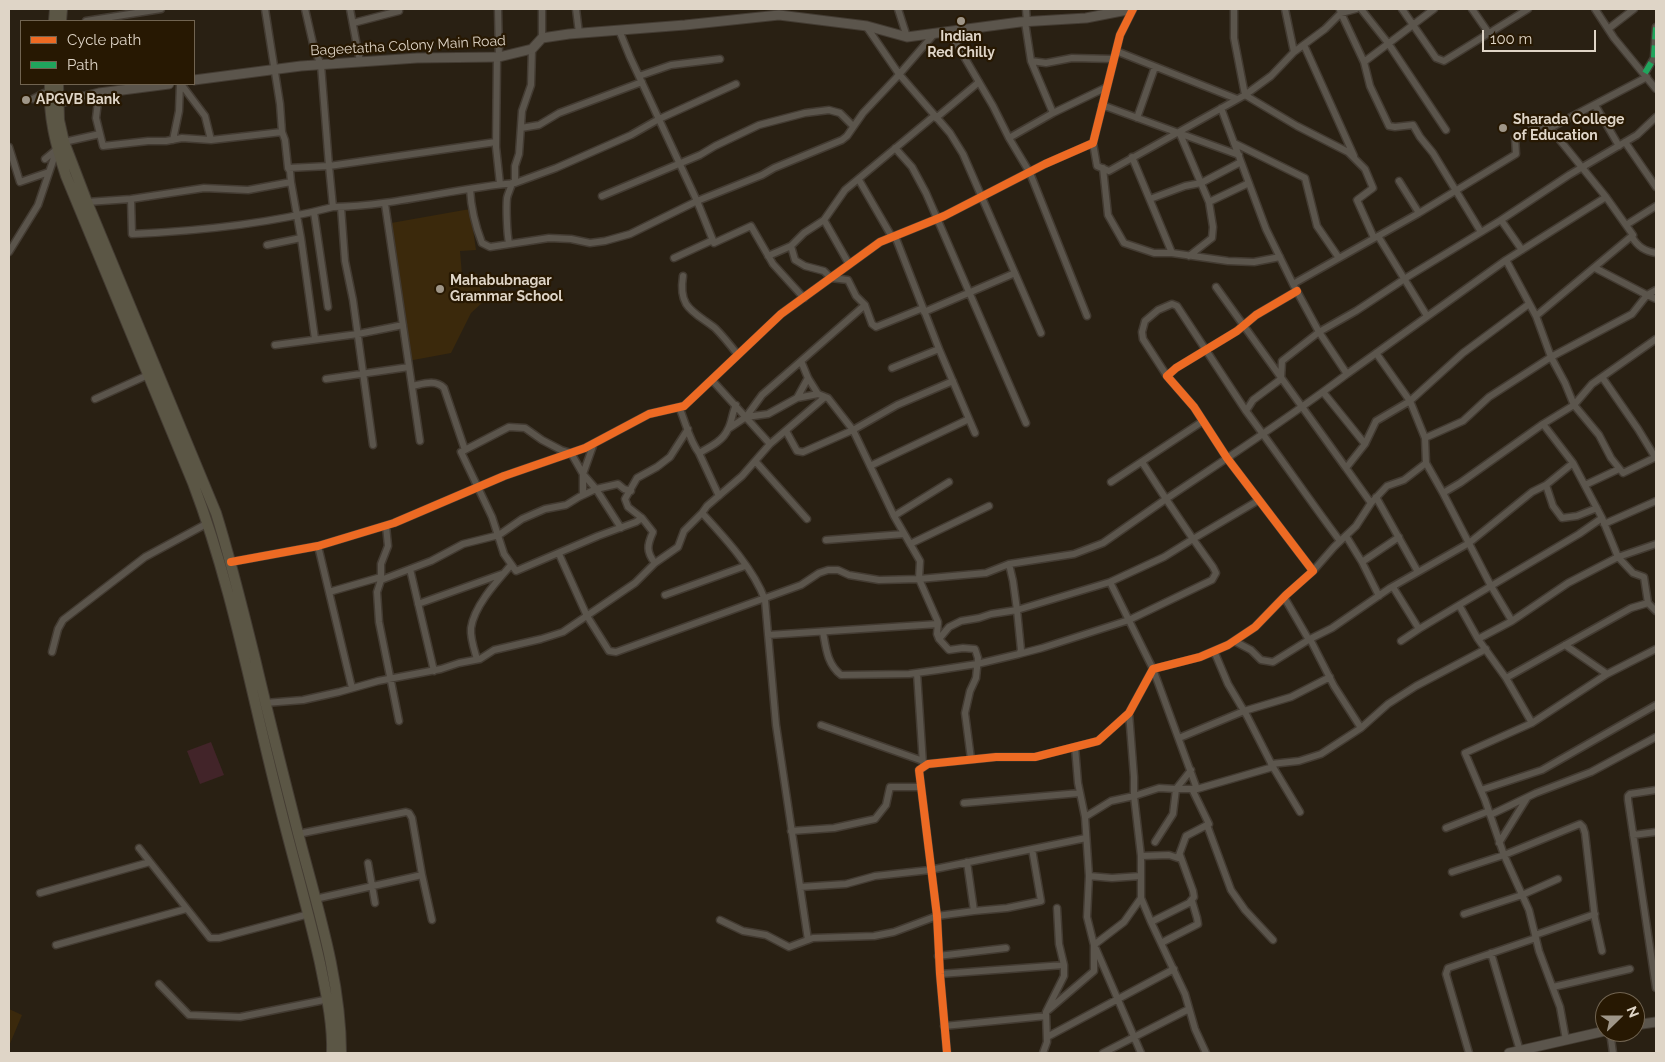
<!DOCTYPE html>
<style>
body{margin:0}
#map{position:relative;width:1665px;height:1062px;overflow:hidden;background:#292013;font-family:Raleway,sans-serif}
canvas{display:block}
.frame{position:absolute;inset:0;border:10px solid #dfd5c7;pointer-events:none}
.legend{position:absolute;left:20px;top:20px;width:175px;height:65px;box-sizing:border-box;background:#271802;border:1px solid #716451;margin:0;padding:6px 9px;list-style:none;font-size:15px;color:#dfd5c7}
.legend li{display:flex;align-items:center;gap:10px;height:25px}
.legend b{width:25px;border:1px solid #716451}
.north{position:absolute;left:1595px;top:992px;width:50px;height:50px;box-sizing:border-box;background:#271802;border:1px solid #716451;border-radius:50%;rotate:68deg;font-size:14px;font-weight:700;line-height:20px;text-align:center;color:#dfd5c7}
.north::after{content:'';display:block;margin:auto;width:18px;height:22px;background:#9f9688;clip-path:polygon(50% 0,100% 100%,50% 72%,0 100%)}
.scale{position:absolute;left:1482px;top:30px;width:114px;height:22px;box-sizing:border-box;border:2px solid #dfd5c7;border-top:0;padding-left:6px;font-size:15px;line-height:18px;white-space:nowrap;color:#dfd5c7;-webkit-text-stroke:4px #271802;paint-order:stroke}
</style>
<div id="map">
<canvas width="1665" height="1062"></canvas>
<div class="frame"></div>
<ul class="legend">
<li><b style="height:6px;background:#ed6a23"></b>Cycle path</li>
<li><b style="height:6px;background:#20a55d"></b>Path</li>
</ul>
<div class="north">N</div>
<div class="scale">100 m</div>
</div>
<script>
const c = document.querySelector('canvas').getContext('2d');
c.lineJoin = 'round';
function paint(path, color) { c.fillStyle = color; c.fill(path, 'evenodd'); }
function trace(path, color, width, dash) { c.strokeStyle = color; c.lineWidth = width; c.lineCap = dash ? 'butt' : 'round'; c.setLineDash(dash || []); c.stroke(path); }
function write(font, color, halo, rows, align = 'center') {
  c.font = font + ' Raleway,sans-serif'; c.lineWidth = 4.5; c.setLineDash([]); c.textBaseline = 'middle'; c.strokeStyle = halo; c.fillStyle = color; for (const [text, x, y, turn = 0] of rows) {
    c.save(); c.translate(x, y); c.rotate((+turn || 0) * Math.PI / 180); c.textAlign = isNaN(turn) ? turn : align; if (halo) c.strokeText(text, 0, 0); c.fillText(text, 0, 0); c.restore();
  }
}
paint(new Path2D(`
 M 470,209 L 476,250 L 460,251 L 462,275 L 477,274 L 483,302 L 471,313 L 451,353 L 408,361 L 391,223 Z
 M 9,1009 L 22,1015 L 9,1046 Z`), '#3b290c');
paint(new Path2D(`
 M 211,742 L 224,775 L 200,784 L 187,751 Z`), '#422429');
const street = new Path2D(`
 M 265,9 L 280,104 L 282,132 L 285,140 L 288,168
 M 305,9 L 314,48 L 321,65 L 329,166 L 496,142
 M 350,9 L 360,62
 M 498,9 L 499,57
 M 542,9 L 542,38
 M 576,9 L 579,33
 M 898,9 L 907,37
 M 1026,9 L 1027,22
 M 1285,9 L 1294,52 L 1271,76 L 1245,95 L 1297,126 L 1348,152 L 1365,169 L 1373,188 L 1357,200 L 1374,238
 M 1356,9 L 1341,13 L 1364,62
 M 1361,9 L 1388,43 L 1446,130
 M 1402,9 L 1436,58 L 1444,61 L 1528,9
 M 1434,9 L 1364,62 L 1370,86 L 1389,126 L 1395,127 L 1413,125 L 1420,137 L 1433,153 L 1481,232
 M 1472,9 L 1488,32
 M 1595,9 L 1614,38 L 1656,89
 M 86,21 L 161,9
 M 1025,22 L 1031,61 L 1046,63 L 1072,58 L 1114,59
 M 353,23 L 399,11
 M 866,26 L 899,74 L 950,133 L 963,154 L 1041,333
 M 1608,29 L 1634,9
 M 619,30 L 630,57 L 697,201 L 714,243 L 751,226 L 773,264 L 804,298
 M 949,31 L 993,106 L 1009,138
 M 1304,45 L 1354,156
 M 1116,51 L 1237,99
 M 1294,52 L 1325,29 L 1341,13 L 1340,10
 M 497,57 L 496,147 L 500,184
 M 1031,61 L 1053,113
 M 1645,73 L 1654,58 L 1656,27
 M 639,76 L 671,65 L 720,59
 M 99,93 L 96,118 L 103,146 L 148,141 L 166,141 L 182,138 L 211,140 L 205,116 L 181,84
 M 33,99 L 44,93 L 49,93
 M 1102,105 L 1239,155
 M 1595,105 L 1619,146
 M 1221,108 L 1266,229 L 1293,284 L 1319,332 L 1356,311 L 1409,276 L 1501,220 L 1569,175 L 1637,135 L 1656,117
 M 936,118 L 979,82
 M 1137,118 L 1155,67
 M 521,128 L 539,125 L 559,113 L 642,82
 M 1550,128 L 1647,77
 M 1180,134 L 1209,202
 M 173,140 L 179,111 L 180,84
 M 211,140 L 282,132
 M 1625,142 L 1656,187
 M 1093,143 L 1097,166 L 1109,171 L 1245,95 L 1234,38 L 1234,9
 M 1234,143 L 1305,178 L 1317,226 L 1339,258
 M 9,147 L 20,182 L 49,172
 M 895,148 L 912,167 L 926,193 L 1026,423
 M 1132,157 L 1172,253 L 1228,261 L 1254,262 L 1280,257
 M 45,159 L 57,149
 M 1103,168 L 1108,215 L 1124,243 L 1154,253 L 1172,253
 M 859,180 L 892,237
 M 1399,181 L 1419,213
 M 291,182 L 301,238 L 315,339
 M 515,183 L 556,168 L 631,135 L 659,119 L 736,84
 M 470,189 C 471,208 475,225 482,243 L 490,247 L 549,238 L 571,239 L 590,243 L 605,241 L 630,234 L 697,201 L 762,175 L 774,168 L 842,140 L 847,136 L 863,113 L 896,78 L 935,33
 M 602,196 L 700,155 L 715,146 L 759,125 L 805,113 L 829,110 L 840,113 L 853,126
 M 1150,199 L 1185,186 L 1201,183 L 1241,162
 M 87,202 L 131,199 L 132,234 C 200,231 268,224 333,207 L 329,166 L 288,168 L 290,171 L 291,182 L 248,190 L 204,188 L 131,199
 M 385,204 L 420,441
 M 333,207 C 395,206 454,188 515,183 L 515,166 L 519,154 L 522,111 L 531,85 L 532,49
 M 341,207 L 345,261 L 353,300 L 373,445
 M 314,212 L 328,307
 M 824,220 L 845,190 L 934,116
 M 1501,220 L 1522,250
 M 1626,225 L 1656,206
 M 895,236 L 939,349 L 975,433
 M 1378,236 L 1427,316
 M 1632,237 C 1638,247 1645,251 1656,253
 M 509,243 C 507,234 506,208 507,198 C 508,193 511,188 512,183
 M 267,245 L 301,238
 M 791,246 L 795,260 L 805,266 L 824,271 L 831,278 L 848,280 L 856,296 L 865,305 L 872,324 L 876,327 L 923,308
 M 9,252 L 38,205 L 57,149 L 64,142 L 100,134
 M 768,256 L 791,246 L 804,233 L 824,220 L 849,264
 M 1189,256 L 1212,238 L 1213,227 L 1209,202 L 1249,183
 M 674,258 L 713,240
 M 1595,268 L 1647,295 L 1632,314 L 1551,357 L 1565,383 L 1574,405 L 1599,435 L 1611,458 L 1623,473 L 1656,457
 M 683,276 C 678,308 693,311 715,328 C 723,336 731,346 738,355
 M 1293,284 L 1419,213 L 1516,154 L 1515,137 L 1546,123 L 1606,197 L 1633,235 L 1536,316 L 1506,260 L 1606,197
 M 1216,287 L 1346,468
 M 1647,295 L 1656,299
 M 1647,295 L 1656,290
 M 924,312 L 1015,273
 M 1087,316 L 1030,173 L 1009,138 L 1053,113 L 1107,87
 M 275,345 L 358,334 L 403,325
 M 1376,353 L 1410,401 L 1425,438 L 1463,421 L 1489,397 L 1551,357 L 1536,316
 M 801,361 L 865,305
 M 892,368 L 939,349
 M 1347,374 L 1506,260
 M 1167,376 L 1143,339 L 1142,332 L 1145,321 L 1158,310 L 1172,304 L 1177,306 L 1246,411
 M 1602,377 L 1638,429 L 1655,457
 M 808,378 L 818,394
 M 326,379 L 409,367
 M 712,380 L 770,444 L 742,476 L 707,506 L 702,513 C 724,537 754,569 765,600 L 776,725 L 808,940
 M 412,386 C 423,384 435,379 444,388 L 465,450
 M 1323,392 L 1365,444
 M 95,399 L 148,375
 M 679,407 C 686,423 689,440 699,453 C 710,447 723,441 728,429 C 732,422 732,413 736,405
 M 746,417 L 768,414 L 797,398
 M 1543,424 L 1573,463 L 1602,518
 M 728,429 L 746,417 L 762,395 L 801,361 L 808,378 L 797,398 L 818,394 L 828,398 L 853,430 L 894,516 L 920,561 L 919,579 L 986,573 L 1009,564 L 1074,554 L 1103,543 L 1166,499 L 1193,539 L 1259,500
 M 786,431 L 797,451 L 803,452 L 853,430 L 897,405 L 953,381
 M 1425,438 L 1426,463 L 1443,493
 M 594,443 L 583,474 L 571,453 L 561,450 L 542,440 L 525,428 L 509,427 L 461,452 L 492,517 L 504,554 L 516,571 L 598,536 L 636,522 L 642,518 L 653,532 C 647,545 646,552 655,563
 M 770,444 L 825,397
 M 699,453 L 719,496
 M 756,462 L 807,519
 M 1142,462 L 1166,499 C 1227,458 1289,418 1347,374 L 1319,332 L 1282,361 L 1281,379 L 1253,400 L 1246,411 C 1278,454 1308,498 1340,541
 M 1426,463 L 1404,480 L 1387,486 L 1371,503 L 1346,468 L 1365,444 L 1376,421 L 1410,401 L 1463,353 L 1529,304
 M 870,466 L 969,419
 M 1111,482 L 1203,421
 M 1546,485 L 1573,463
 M 1585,485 L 1619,469
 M 1376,497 L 1418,572
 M 894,516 L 949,482
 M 642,518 L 628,507 L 625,499 L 637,478 L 657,467 L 670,457 L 688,429
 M 1604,524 L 1656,501
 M 386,526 L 388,546 L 381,564 L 381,580 L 377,592 L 379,622 L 399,721
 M 621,528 L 596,489 L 618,484 L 624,489 L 631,491
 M 1346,536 L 1362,562 L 1399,537
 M 826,540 L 904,534
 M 910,544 L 989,506
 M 1656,544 L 1618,557 L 1568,583 L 1512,621 L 1491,586 L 1459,605 L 1478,639 L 1506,678 L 1631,608 L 1648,603 L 1656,611
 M 318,546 L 352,688
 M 559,554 L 587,616 L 609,651 L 616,652 L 801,585 L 819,573 L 828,570 L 838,570 L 849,575 L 879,580 L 919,579 L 938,622 L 937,634 L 939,639 L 949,650 L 963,648 L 975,649 L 978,658 L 976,678 L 970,691 L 965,713 L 971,759
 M 231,562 L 318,546 L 394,523 L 504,476 L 585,448 L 649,414 L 684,406 L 781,314 L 880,242 L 944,216 L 1045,164 L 1093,143 L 1120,35 L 1133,9
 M 1362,562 L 1379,596
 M 410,569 L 434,671
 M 1313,571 L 1334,547 L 1356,526 L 1371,503
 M 381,580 L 431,561 L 463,544 L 499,535 L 522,519 L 545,509 L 566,505 L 579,497 L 596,489 L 583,474 L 583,495
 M 1110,582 L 1153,669 L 1197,789 L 1273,767
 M 1393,587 L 1419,629 L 1459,605
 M 329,592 L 381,577
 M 665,595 L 745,566
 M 1284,597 L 1309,640
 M 1648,603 L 1644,577 L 1633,573 L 1618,557 L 1602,518 L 1579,534 L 1491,586 L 1443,493 L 1460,483 L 1543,424 L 1574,405 L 1592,384 L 1656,339
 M 418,604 L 502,574
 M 823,632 C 826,648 827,664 841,675 L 909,674 L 938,670 L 977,664 L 1019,654 L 1021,650 L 1017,610 L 1110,582 L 1164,557 L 1193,539 L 1213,567 L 1216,573 L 1212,580 L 1129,620 L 1042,648 L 1019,654
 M 768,635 L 938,624
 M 939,639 L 949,627 L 961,621 L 979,618 L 991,614 L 1017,610 L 1013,581 L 1009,564
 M 1310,639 L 1334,686 L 1361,728
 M 1478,639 L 1512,621
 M 1234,641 L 1251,650 L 1261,660 L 1273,662 L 1310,639 L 1332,628 L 1390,588 L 1469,543 L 1532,492 L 1546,485 L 1553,506 L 1562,518 L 1577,516 L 1597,508
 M 1401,641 L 1419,629
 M 1565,645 L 1607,674
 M 1214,651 L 1228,684 L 1247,716 L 1273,767 L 1300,812
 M 52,652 L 58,629 L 63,620 L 145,557 L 208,523
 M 477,659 C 474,649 470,638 471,628 C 474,606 497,581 511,565
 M 917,673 L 923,764
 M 1506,678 L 1532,723 L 1607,674 L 1656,649
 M 265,703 L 303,700 L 339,692 L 378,681 L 441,669 L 459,663 L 480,659 L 494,650 L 541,639 L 563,632 L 635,583 L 655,563 L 678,547 L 684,531 L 702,513
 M 1129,713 L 1134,777 L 1134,796 L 1159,788 L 1176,789 L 1191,770
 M 1532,723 L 1465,753 L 1485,800 L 1504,855 L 1529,910 L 1539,951 L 1560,1007 L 1566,1040
 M 821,725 L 923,761
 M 1179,738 L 1244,711 L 1291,697 L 1330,677
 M 1075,747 L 1078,783 L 1085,817 L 1089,876
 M 1271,764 L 1299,761 L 1321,754 L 1361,728 L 1388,704 L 1416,686 L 1486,649
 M 1481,790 L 1542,770 L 1656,705
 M 1656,790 L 1630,794 L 1628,796 L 1628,800 L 1656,988
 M 964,803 L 1080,793
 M 1490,815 L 1536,793 L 1591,772 L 1656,737
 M 1085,817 L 1111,801 L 1134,796 L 1141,856 L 1141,898 L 1151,922 L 1185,994 L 1195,1029 L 1206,1053
 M 1207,825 L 1231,890 L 1245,910 L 1273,940
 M 1446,828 L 1489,811
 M 791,831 L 834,828 L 875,819 L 886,805 L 890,787 L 920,787
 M 298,834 L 406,812 L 409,813 L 412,818 L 422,875
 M 1633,835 L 1656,832
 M 1155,842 L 1173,814 L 1176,789 L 1196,789
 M 1499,843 L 1527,798
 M 139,848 L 210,938 L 219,938 L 309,914
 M 1141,856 L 1169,855 L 1178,858 L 1186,836 L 1209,824 L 1192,789
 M 967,862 L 974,911 L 1007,908 L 1041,901 L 1032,849
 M 368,863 L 375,903
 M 1452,872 L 1504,855 L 1580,824 L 1583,827 L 1585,833 L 1595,919 L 1602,951
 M 800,887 L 846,884 L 875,876 L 930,870 L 1086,838
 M 40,893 L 150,862
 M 1141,898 L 1124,922 L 1094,945 L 1087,917 L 1089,876 L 1112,878 L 1141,876
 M 315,899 L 422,875 L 432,920
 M 1057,908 L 1059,944 L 1064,965 L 1064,976 L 1046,1012 L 1094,971 L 1094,945
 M 1464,914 L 1522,895 L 1558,879
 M 720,920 L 743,931 L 766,935 L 789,947 L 813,938 L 874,936 L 894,932 L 937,916 L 974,911
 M 1151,922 L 1189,903 L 1194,897 L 1193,891 L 1180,855
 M 1535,935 L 1595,914
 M 1161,943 L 1198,924 L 1197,918 L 1192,901
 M 56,945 L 186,909
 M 1096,949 L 1141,1053
 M 1491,953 L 1520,1051
 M 938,956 L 1006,948
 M 940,974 L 1064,965
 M 159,984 L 189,1015 L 240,1017 L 329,999
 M 1553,987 L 1630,969
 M 944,1026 L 1046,1016
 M 1610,1032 L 1613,1053
 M 1047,1037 L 1174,969
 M 947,1053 L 940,974 L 937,916 L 919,770 L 928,764 L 996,757 L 1035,757 L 1098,741 L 1129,713 L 1153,669 L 1200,657 L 1228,645 L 1255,627 L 1286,595 L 1313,571 L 1227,458 L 1194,407 L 1167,376 L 1176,368 L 1237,331 L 1256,315 L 1297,291
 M 1043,1053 L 1047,1042 L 1046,1013
 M 1103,1053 L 1189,1009
 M 1469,1053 L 1446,974 L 1448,968 L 1536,938`);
const secondary = new Path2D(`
 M 194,80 L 301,66 L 417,58 L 499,57 L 532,49 L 542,38 L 569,34 L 685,25 L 779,15 L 867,26 L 907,37 L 1020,22 L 1086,18 L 1132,9
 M 58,103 L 99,93 L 169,84
 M 1635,1025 L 1656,1022
 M 1509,1053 L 1605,1031`);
const primary = new Path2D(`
 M 54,21 L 55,9
 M 61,21 L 62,9
 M 50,84 C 48,116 56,146 66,176 L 193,483 C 231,583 250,687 276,790 C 290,848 307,905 320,963 C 326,993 333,1023 332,1053
 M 58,84 L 59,120 L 64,142 L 87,202 L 216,513 C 231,561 243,610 255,659 C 267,710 280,762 293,813 C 312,892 341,972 341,1053`);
trace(street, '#433b32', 9);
trace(secondary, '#433b32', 11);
trace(primary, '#433b32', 12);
trace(street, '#5b554c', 6);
trace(secondary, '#5b554c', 9);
trace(primary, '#5b5645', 10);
trace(new Path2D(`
 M 1645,73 L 1654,58 L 1656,27`), '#20a55d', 6, [12, 6]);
trace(new Path2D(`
 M 231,562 L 318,546 L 394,523 L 504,476 L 585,448 L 649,414 L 684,406 L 781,314 L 880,242 L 944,216 L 1045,164 L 1093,143 L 1120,35 L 1133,9
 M 947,1053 L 940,974 L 937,916 L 919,770 L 928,764 L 996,757 L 1035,757 L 1098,741 L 1129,713 L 1153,669 L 1200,657 L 1228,645 L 1255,627 L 1286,595 L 1313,571 L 1227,458 L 1194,407 L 1167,376 L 1176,368 L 1237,331 L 1256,315 L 1297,291`), '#ed6a23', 8);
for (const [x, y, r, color] of [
 [961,21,5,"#9f9688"],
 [26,100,5,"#9f9688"],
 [1503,128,5,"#9f9688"],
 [440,289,5,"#9f9688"]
]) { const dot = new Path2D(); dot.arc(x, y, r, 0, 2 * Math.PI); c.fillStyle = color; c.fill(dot); trace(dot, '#271802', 2); }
write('bold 14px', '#dfd5c7', '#271802', [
 ["Indian",961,37,"center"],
 ["Red Chilly",961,53,"center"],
 ["APGVB Bank",36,100],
 ["Sharada College",1513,120],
 ["of Education",1513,136],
 ["Mahabubnagar",450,281],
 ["Grammar School",450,297]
], 'left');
write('14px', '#dfd5c7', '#271802', [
 ["Bageetatha Colony Main Road",408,46,-3]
]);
</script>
